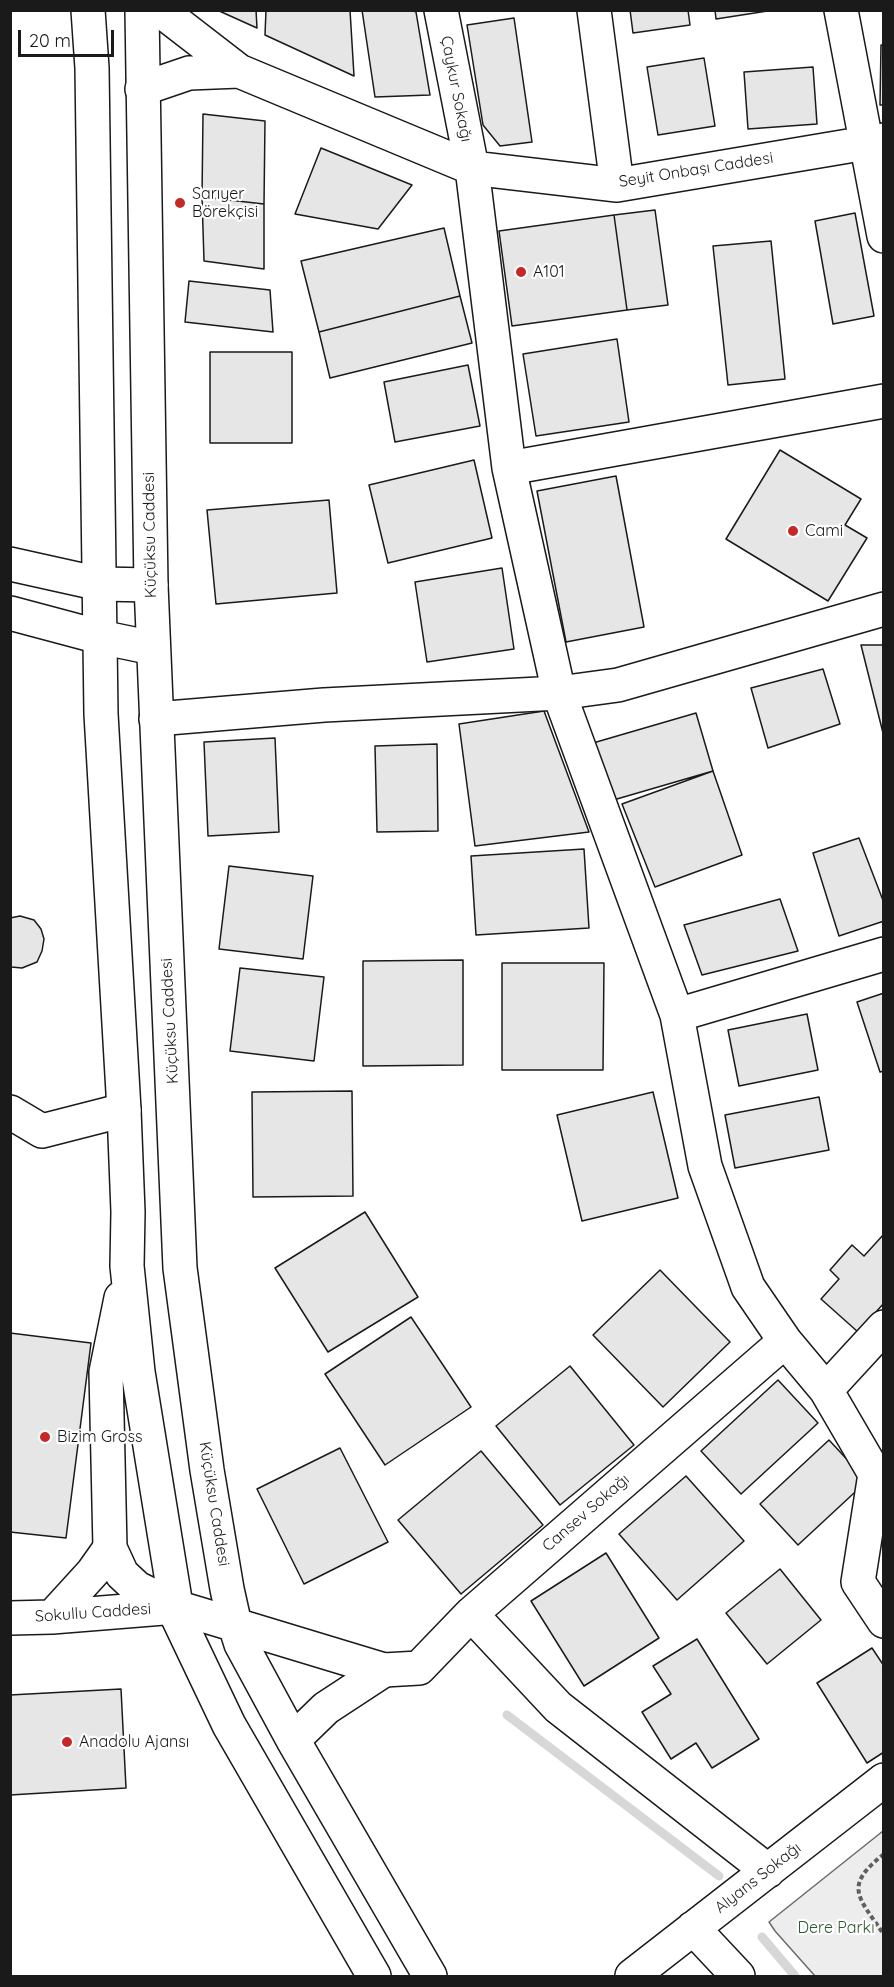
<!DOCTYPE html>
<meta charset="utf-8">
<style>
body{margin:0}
#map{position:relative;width:894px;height:1987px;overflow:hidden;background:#fff;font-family:Quicksand,sans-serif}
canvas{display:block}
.frame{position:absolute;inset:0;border:12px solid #1a1a1a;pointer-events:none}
.scale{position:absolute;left:18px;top:30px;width:96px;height:27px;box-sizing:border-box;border:3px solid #1a1a1a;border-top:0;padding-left:8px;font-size:18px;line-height:21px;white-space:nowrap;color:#1a1a1a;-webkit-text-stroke:4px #fff;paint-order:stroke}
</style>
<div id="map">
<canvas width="894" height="1987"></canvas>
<div class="frame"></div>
<div class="scale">20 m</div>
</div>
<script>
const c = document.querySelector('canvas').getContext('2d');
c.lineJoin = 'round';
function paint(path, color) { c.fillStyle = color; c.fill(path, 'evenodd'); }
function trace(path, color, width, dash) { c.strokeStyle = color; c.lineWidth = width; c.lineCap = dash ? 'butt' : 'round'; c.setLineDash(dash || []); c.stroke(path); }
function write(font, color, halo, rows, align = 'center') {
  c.font = font + ' Quicksand,sans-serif'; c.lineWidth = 4.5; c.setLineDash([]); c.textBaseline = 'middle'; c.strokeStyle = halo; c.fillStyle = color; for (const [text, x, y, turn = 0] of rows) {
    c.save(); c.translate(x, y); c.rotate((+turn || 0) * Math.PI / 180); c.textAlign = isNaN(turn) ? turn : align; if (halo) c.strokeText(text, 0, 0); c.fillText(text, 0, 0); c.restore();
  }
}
const built = new Path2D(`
 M 883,1831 L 883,1976 L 815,1976 L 775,1931 L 769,1922 Z`);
paint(built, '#ededed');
trace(built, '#6a6a6a', 1.5);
trace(new Path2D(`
 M 507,1715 L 719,1876
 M 762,1937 L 795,1976`), '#d7d7d7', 9);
const building = new Path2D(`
 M 217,10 L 256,10 L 257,28 Z
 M 266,10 L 350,10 L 354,76 L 265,35 Z
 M 362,10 L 411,10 L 416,12 L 430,95 L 375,97 Z
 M 630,10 L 688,10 L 690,25 L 633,33 Z
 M 715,10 L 774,10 L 716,19 Z
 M 514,18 L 532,142 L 500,146 L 483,125 L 467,25 Z
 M 881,45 L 884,45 L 884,105 L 880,105 Z
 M 704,58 L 715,126 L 658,135 L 647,67 Z
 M 813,67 L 817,124 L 748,129 L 744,72 Z
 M 203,114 L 265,121 L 264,204 L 202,197 Z
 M 321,148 L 412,185 L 378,229 L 295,214 Z
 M 202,197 L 264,204 L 264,269 L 204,261 Z
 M 655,210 L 668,305 L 627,310 L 614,215 Z
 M 855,213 L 874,316 L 833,324 L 815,221 Z
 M 614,215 L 627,310 L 512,326 L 499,231 Z
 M 444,228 L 460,296 L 319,332 L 301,261 Z
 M 771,241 L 785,379 L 728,385 L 713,246 Z
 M 189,281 L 270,290 L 273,332 L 185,322 Z
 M 460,296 L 472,343 L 330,378 L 319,332 Z
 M 617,339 L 629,422 L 536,436 L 523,354 Z
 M 210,352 L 292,352 L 292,443 L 210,443 Z
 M 468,365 L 480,426 L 395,442 L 384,382 Z
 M 780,450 L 861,499 L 845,525 L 867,538 L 828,601 L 726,539 Z
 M 474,460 L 492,538 L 388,563 L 369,485 Z
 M 616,476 L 644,627 L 566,642 L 537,491 Z
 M 329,500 L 337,593 L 216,604 L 207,510 Z
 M 502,568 L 514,649 L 427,662 L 415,582 Z
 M 861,645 L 884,645 L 884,737 Z
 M 823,669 L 840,724 L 768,748 L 751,688 Z
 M 544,711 L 589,832 L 475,846 L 459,724 Z
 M 696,713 L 713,771 L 610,801 L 593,743 Z
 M 275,738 L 279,832 L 208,836 L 204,742 Z
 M 437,744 L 438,831 L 377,832 L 375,746 Z
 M 713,771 L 742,855 L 655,887 L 622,804 Z
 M 859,838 L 884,903 L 884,921 L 839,936 L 813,853 Z
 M 584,849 L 589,928 L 476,935 L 471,856 Z
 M 229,866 L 313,876 L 303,959 L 219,949 Z
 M 780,899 L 798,951 L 702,975 L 684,925 Z
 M 20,916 L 34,920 L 41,929 L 44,939 L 42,951 L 37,962 L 22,968 L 11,967 L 10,918 Z
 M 463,960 L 463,1065 L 363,1066 L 363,961 Z
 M 502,963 L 604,963 L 603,1070 L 502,1070 Z
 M 240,968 L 324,977 L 314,1061 L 230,1051 Z
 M 884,993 L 884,1071 L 880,1072 L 857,1002 Z
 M 807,1014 L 818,1070 L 739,1086 L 728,1030 Z
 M 352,1091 L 353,1196 L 253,1197 L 252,1092 Z
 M 653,1092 L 678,1198 L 582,1221 L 557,1115 Z
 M 819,1097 L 829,1150 L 735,1168 L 725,1115 Z
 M 365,1212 L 418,1297 L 328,1352 L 275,1268 Z
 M 884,1234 L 884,1303 L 858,1332 L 821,1299 L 839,1279 L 830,1270 L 852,1245 L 864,1256 Z
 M 660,1270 L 730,1342 L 663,1407 L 593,1335 Z
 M 411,1317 L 471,1407 L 385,1465 L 325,1374 Z
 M 10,1333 L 91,1343 L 66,1538 L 10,1532 Z
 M 570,1366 L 634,1445 L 560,1505 L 496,1426 Z
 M 778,1380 L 818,1423 L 741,1494 L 701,1451 Z
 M 829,1440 L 867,1481 L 798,1545 L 760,1504 Z
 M 340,1448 L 388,1542 L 304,1584 L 257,1489 Z
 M 481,1451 L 543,1525 L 461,1594 L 398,1520 Z
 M 686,1476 L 744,1541 L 677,1600 L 619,1534 Z
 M 606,1553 L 659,1638 L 584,1686 L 531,1601 Z
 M 780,1569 L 821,1620 L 767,1664 L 726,1613 Z
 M 697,1639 L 759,1739 L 712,1768 L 696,1743 L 671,1759 L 642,1712 L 671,1694 L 653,1666 Z
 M 872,1648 L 884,1666 L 884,1752 L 867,1763 L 817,1683 Z
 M 121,1689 L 126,1788 L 10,1795 L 10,1695 Z`);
paint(building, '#e6e6e6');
trace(building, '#1a1a1a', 1.5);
const minor = new Path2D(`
 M 160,10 L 239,71 L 472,168 L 617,185 L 884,140
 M 441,10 L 472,168 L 509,468 L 559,693 L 677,1015 L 705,1166 L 748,1287 L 785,1341 L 826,1390 L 884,1327
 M 594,10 L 617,185
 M 841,10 L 884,236
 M 142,89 L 189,73 L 239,71
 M 509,468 L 884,401
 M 10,564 L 100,584 L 151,585
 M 10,613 L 100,637 L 153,648
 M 156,719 L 324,705 L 559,693 L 618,685 L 884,609
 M 677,1015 L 884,954
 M 10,1112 L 42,1131 L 124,1110
 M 826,1390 L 875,1474 L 858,1582 L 884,1621
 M 471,1614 L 558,1707 L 768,1871
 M 52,1617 L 93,1572 L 110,1548
 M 10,1618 L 52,1617 L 176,1607
 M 384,1670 L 419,1668 L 471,1614 L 785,1341
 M 693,1928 L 738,1976
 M 632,1976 L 884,1780`);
const major = new Path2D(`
 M 88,10 L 92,68 L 101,714 L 124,1110 L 128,1212 L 127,1266 L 138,1372 L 178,1618 L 229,1725 L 374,1976
 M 142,10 L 151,585 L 180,1268 L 207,1470 L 227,1589 L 235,1625 L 241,1644 L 293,1740 L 430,1976
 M 121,1298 L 106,1372 L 110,1548 L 122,1574 L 137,1588 L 176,1607 L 384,1670 L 326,1708 L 293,1740`);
trace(minor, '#1a1a1a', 36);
trace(major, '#1a1a1a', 36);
trace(new Path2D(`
 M 884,1854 C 842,1887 859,1897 884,1935`), '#5f5f5f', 4, [4.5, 3]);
trace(minor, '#fff', 33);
trace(major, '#fff', 33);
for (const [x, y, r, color] of [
 [180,203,6,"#c62828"],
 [521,272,6,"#c62828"],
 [793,531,6,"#c62828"],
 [45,1437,6,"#c62828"],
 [67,1742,6,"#c62828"]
]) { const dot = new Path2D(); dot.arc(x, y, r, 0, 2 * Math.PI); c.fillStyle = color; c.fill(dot); trace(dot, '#fff', 2); }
write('16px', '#1a1a1a', '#fff', [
 ["Çaykur Sokağı",456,89,79],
 ["Seyit Onbaşı Caddesi",696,170,-9],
 ["Küçüksu Caddesi",150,535,-91],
 ["Küçüksu Caddesi",170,1021,-93],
 ["Küçüksu Caddesi",214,1504,81],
 ["Cansev Sokağı",586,1513,-41],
 ["Sokullu Caddesi",93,1613,-4],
 ["Alyans Sokağı",758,1878,-38]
]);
write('16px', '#1a1a1a', '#fff', [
 ["Sarıyer",192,194],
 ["Börekçisi",192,212],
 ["A101",533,272],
 ["Cami",805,531],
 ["Bizim Gross",57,1437],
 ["Anadolu Ajansı",79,1742]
], 'left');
write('16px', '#2b5a34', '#fff', [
 ["Dere Parkı",836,1928]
]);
</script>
